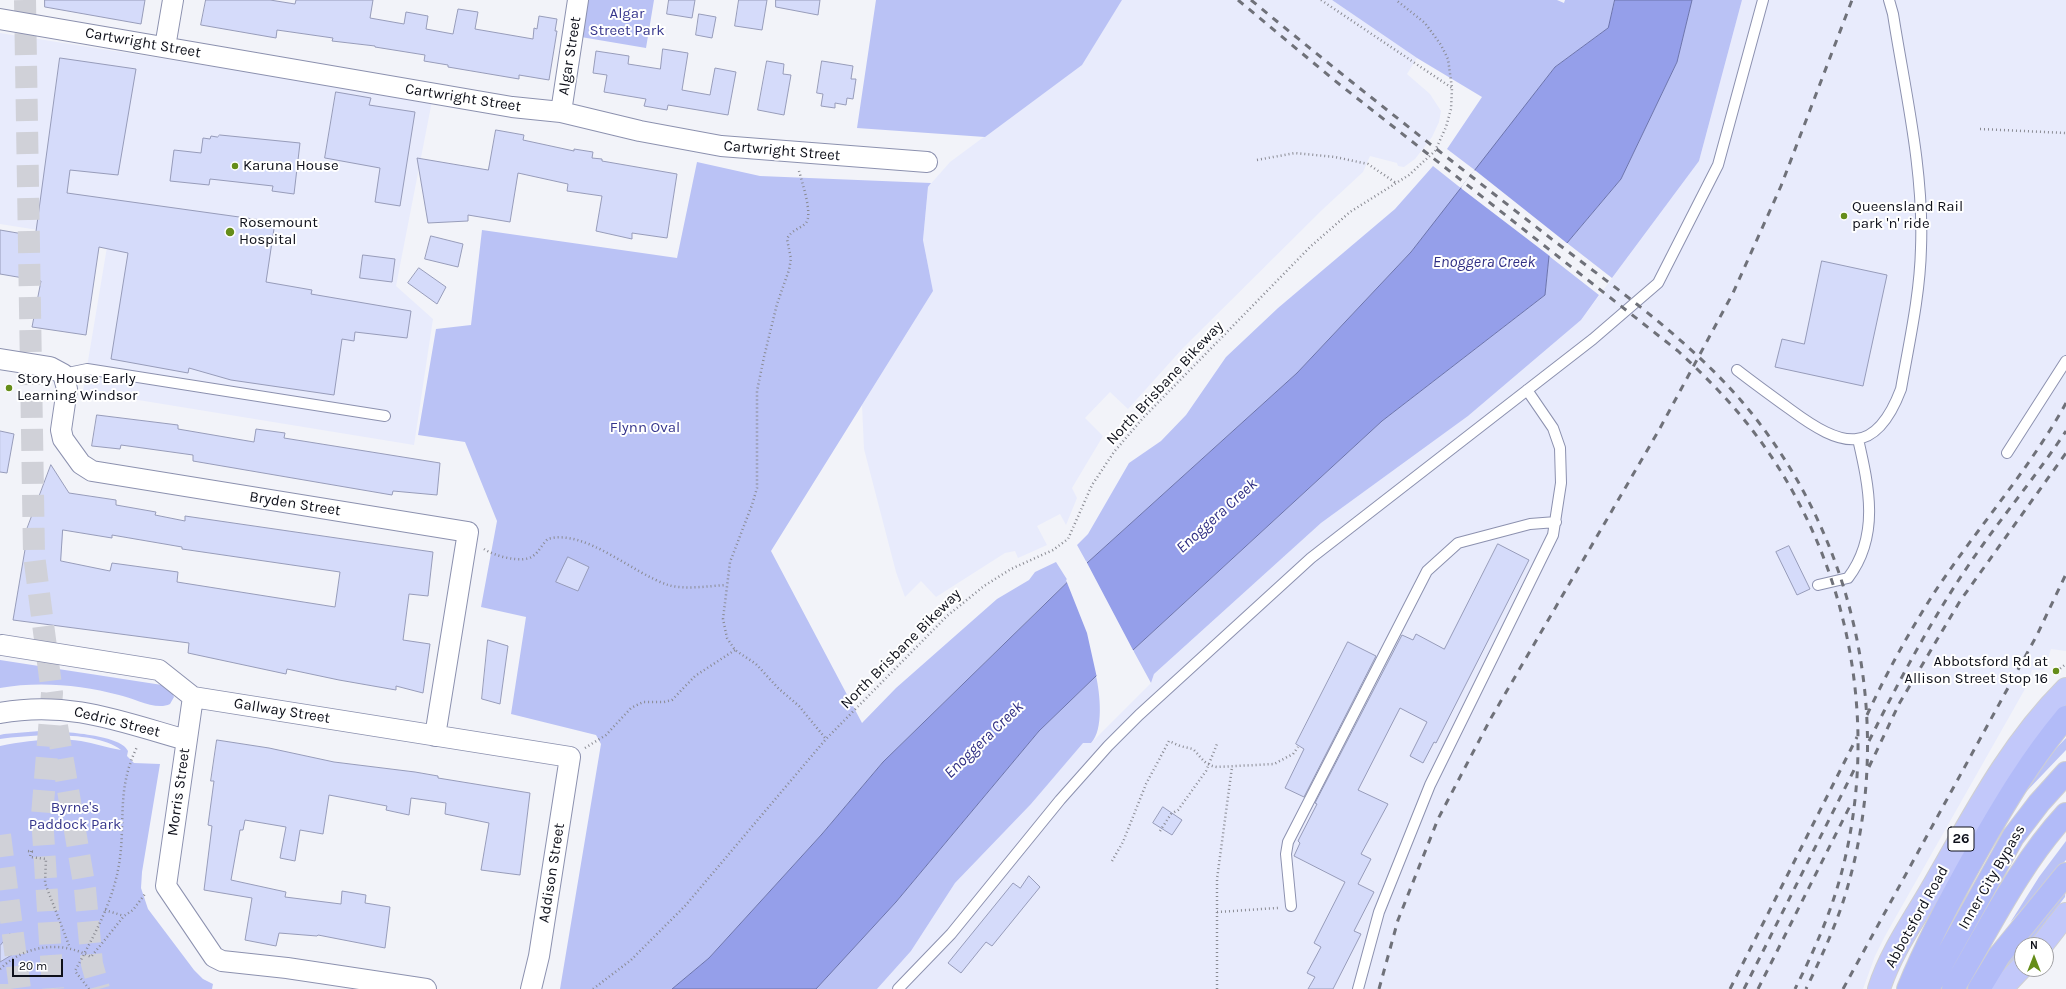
<!DOCTYPE html>
<style>
body{margin:0}
#map{position:relative;width:2066px;height:989px;overflow:hidden;background:#f2f3f9;font-family:Karla,sans-serif}
canvas{display:block}
.north{position:absolute;left:2014px;top:937px;width:40px;height:40px;box-sizing:border-box;background:#fff;border:1px solid #9f9fa3;border-radius:50%;rotate:0deg;font-size:11px;font-weight:700;line-height:16px;text-align:center;color:#0e101a}
.north::after{content:'';display:block;margin:auto;width:14px;height:18px;background:#658d19;clip-path:polygon(50% 0,100% 100%,50% 72%,0 100%)}
.scale{position:absolute;left:12px;top:959px;width:51px;height:18px;box-sizing:border-box;border:2px solid #0e101a;border-top:0;padding-left:5px;font-size:12px;line-height:14px;white-space:nowrap;color:#0e101a;-webkit-text-stroke:3px #fff;paint-order:stroke}
</style>
<div id="map">
<canvas width="2066" height="989"></canvas>
<div class="north">N</div>
<div class="scale">20 m</div>
</div>
<script>
const c = document.querySelector('canvas').getContext('2d');
c.lineJoin = 'round';
function paint(path, color) { c.fillStyle = color; c.fill(path, 'evenodd'); }
function trace(path, color, width, dash) { c.strokeStyle = color; c.lineWidth = width; c.lineCap = dash ? 'butt' : 'round'; c.setLineDash(dash || []); c.stroke(path); }
function write(font, color, halo, rows, align = 'center') {
  c.font = font + ' Karla,sans-serif'; c.lineWidth = 4; c.setLineDash([]); c.textBaseline = 'middle'; c.strokeStyle = halo; c.fillStyle = color; for (const [text, x, y, turn = 0] of rows) {
    c.save(); c.translate(x, y); c.rotate((+turn || 0) * Math.PI / 180); c.textAlign = isNaN(turn) ? turn : align; if (halo) c.strokeText(text, 0, 0); c.fillText(text, 0, 0); c.restore();
  }
}
paint(new Path2D(`
 M 1122,0 L 1332,0 L 1417,58 L 1407,74 L 1430,94 L 1441,111 L 1439,122 L 1432,137 L 1415,159 L 1404,167 L 1398,166 L 1397,163 L 1370,156 L 1363,172 L 1322,210 L 1183,348 L 1128,409 L 1110,392 L 1085,418 L 1103,436 L 1072,488 L 1077,498 L 1066,525 L 1060,514 L 1037,526 L 1047,545 L 1018,558 L 1015,551 L 1005,553 L 936,597 L 921,581 L 905,597 L 896,572 L 864,449 L 862,405 L 933,291 L 923,240 L 928,187 L 950,162 L 1081,65 Z
 M 1742,0 L 2066,0 L 2066,651 L 2051,649 L 2044,670 L 2032,670 L 2025,689 L 1885,936 L 1875,956 L 1863,989 L 877,989 L 911,951 L 955,883 L 1031,804 L 1083,742 L 1091,743 L 1151,683 L 1154,674 L 1321,523 L 1468,416 L 1581,320 L 1699,161 Z
 M 0,33 L 432,101 L 396,286 L 433,319 L 414,445 L 83,391 L 108,241 L 0,224 Z`), '#e8ebfc');
paint(new Path2D(`
 M 588,0 L 654,0 L 646,48 L 581,37 Z
 M 876,0 L 1122,0 L 1082,65 L 985,137 L 857,128 Z
 M 1332,0 L 1557,0 L 1564,3 L 1565,0 L 1615,0 L 1608,28 L 1555,67 L 1476,171 L 1447,149 L 1482,97 L 1417,58 Z
 M 1692,0 L 1742,0 L 1699,161 L 1612,278 L 1567,243 L 1621,179 L 1677,62 Z
 M 697,162 L 760,176 L 931,183 L 928,187 L 923,240 L 933,291 L 771,551 L 862,723 L 896,688 L 997,599 L 1029,580 L 1035,572 L 1056,562 L 1068,581 L 883,762 L 822,834 L 709,958 L 672,989 L 560,989 L 601,744 L 596,735 L 511,714 L 526,617 L 481,607 L 497,521 L 465,442 L 418,435 L 436,329 L 471,325 L 482,230 L 677,258 Z
 M 1433,166 L 1462,189 L 1411,252 L 1297,373 L 1087,563 L 1077,545 L 1088,534 L 1129,463 L 1161,441 L 1186,415 L 1226,357 L 1278,308 L 1395,209 Z
 M 1549,256 L 1599,295 L 1581,320 L 1468,416 L 1321,523 L 1154,674 L 1151,683 L 1133,650 L 1382,421 L 1545,295 Z
 M 0,660 L 162,685 L 171,690 L 174,697 L 170,704 C 156,711 134,698 119,695 C 81,685 39,681 0,688 Z
 M 1096,676 C 1100,693 1104,730 1091,743 L 1083,743 L 1031,804 L 955,883 L 911,951 L 877,989 L 816,989 L 896,902 L 1039,731 Z
 M 40,731 C 57,731 121,734 128,751 L 127,756 L 134,763 L 160,764 L 142,872 L 141,888 L 148,909 L 194,970 L 203,979 L 213,984 L 212,989 L 0,989 L 0,746 C 27,741 53,737 81,741 C 94,743 107,748 121,750 C 95,730 31,735 0,739 L 0,735 L 4,734 Z
 M 2066,738 L 2066,750 L 2023,795 L 2040,765 Z
 M 2066,841 L 2066,860 L 2010,923 L 2039,877 Z
 M 2066,889 L 2065,897 L 2028,945 L 2022,945 L 2022,952 L 1991,987 L 2005,963 Z`), '#bac2f5');
const water = new Path2D(`
 M 1615,0 L 1692,0 L 1677,62 L 1621,179 L 1567,243 L 1549,256 L 1545,295 L 1382,421 L 1133,650 L 1096,676 L 1039,731 L 896,902 L 816,989 L 672,989 L 709,958 L 822,834 L 883,762 L 1087,563 L 1297,373 L 1411,252 L 1555,67 L 1608,28 Z`);
paint(water, '#959fea');
trace(water, '#6c74ac', 1);
paint(new Path2D(`
 M 1474,170 L 1476,171 L 1568,244 L 1551,257 L 1462,189 L 1461,187 Z
 M 1086,561 L 1134,652 L 1097,678 L 1087,633 L 1066,580 Z`), '#f2f3f9');
const building = new Path2D(`
 M 45,0 L 145,0 L 141,24 L 45,7 Z
 M 206,0 L 270,0 L 295,4 L 296,0 L 373,0 L 370,18 L 404,24 L 406,12 L 428,16 L 426,29 L 453,34 L 458,9 L 478,12 L 475,29 L 533,39 L 534,28 L 537,29 L 539,16 L 557,19 L 555,31 L 557,31 L 549,80 L 519,75 L 519,79 L 448,67 L 448,65 L 424,61 L 425,55 L 375,47 L 375,46 L 332,41 L 333,38 L 277,30 L 276,38 L 201,25 Z
 M 669,0 L 695,0 L 692,18 L 667,14 Z
 M 739,0 L 767,0 L 762,30 L 735,26 Z
 M 776,0 L 820,0 L 818,15 L 776,7 Z
 M 699,14 L 716,17 L 712,38 L 696,35 Z
 M 663,49 L 688,53 L 682,90 L 710,95 L 715,68 L 736,72 L 728,115 L 668,105 L 667,110 L 644,106 L 646,99 L 604,92 L 607,75 L 593,73 L 596,51 L 629,56 L 628,64 L 660,69 Z
 M 60,58 L 136,69 L 118,175 L 70,170 L 67,193 L 275,222 L 266,282 L 312,290 L 311,294 L 411,311 L 407,338 L 355,332 L 354,341 L 342,339 L 334,395 L 231,380 L 189,368 L 188,373 L 111,359 L 128,253 L 99,247 L 86,335 L 32,327 L 41,281 L 0,274 L 0,230 L 35,236 Z
 M 767,61 L 784,64 L 783,74 L 791,75 L 784,115 L 758,110 Z
 M 822,61 L 853,66 L 851,79 L 856,79 L 853,99 L 847,98 L 846,105 L 835,103 L 835,108 L 821,106 L 823,94 L 817,93 Z
 M 336,92 L 371,98 L 369,105 L 415,112 L 400,206 L 375,202 L 380,168 L 325,158 Z
 M 496,130 L 524,135 L 523,140 L 574,151 L 574,149 L 593,152 L 592,158 L 602,159 L 602,161 L 677,174 L 667,238 L 632,233 L 632,239 L 596,231 L 602,196 L 567,191 L 568,184 L 518,173 L 510,222 L 468,215 L 468,221 L 428,223 L 417,158 L 488,170 Z
 M 220,135 L 300,143 L 294,194 L 272,191 L 273,186 L 210,179 L 209,185 L 170,181 L 174,150 L 201,153 L 203,138 L 210,139 L 211,136 L 217,137 Z
 M 431,236 L 463,244 L 458,267 L 425,259 Z
 M 363,255 L 395,259 L 392,282 L 360,278 Z
 M 1822,261 L 1887,275 L 1863,386 L 1775,367 L 1782,339 L 1804,344 Z
 M 419,268 L 446,287 L 437,304 L 408,283 Z
 M 97,415 L 178,425 L 178,429 L 254,442 L 256,429 L 285,433 L 284,438 L 440,463 L 437,495 L 393,491 L 392,495 L 193,461 L 193,455 L 121,445 L 120,449 L 92,446 Z
 M 0,431 L 14,434 L 7,473 L 0,472 Z
 M 51,465 L 69,493 L 116,500 L 116,505 L 156,512 L 155,515 L 185,521 L 185,516 L 433,552 L 428,596 L 409,594 L 403,640 L 430,644 L 423,693 L 396,686 L 396,690 L 339,680 L 287,669 L 286,674 L 188,653 L 189,643 L 13,620 L 28,532 L 26,532 ZM 63,530 L 112,538 L 112,535 L 182,547 L 182,549 L 340,572 L 335,607 L 177,582 L 178,572 L 112,563 L 110,571 L 61,561 Z
 M 1498,544 L 1529,560 L 1436,743 L 1434,742 L 1423,763 L 1410,756 L 1427,722 L 1400,708 L 1358,790 L 1388,804 L 1361,854 L 1371,859 L 1358,884 L 1374,892 L 1354,931 L 1361,934 L 1333,989 L 1308,989 L 1315,977 L 1307,973 L 1321,947 L 1314,943 L 1345,882 L 1294,856 L 1300,843 L 1298,841 L 1317,804 L 1315,803 L 1402,635 L 1413,640 L 1416,634 L 1444,649 Z
 M 1789,546 L 1810,589 L 1797,595 L 1776,552 Z
 M 568,557 L 589,567 L 578,591 L 556,582 Z
 M 488,640 L 508,646 L 500,704 L 482,699 Z
 M 1348,642 L 1376,656 L 1304,797 L 1285,788 L 1304,749 L 1296,744 Z
 M 217,740 L 269,748 L 334,762 L 415,772 L 438,776 L 438,778 L 530,793 L 520,875 L 481,870 L 489,823 L 445,814 L 446,803 L 411,798 L 409,815 L 386,810 L 387,806 L 329,795 L 323,834 L 300,830 L 295,861 L 280,858 L 286,827 L 245,820 L 243,830 L 240,830 L 231,880 L 286,892 L 285,897 L 341,904 L 342,891 L 366,895 L 365,903 L 390,907 L 385,948 L 318,935 L 317,936 L 279,933 L 276,946 L 245,940 L 252,898 L 204,890 L 212,826 L 208,825 L 214,781 L 211,781 Z
 M 1163,807 L 1182,820 L 1172,835 L 1153,823 Z
 M 1029,876 L 1040,887 L 992,946 L 986,942 L 961,973 L 948,963 L 1013,883 L 1020,888 Z
 M 10,934 L 20,950 L 0,962 L 0,946 Z`);
paint(building, '#d5dbfa');
trace(building, '#979cba', 1);
trace(new Path2D(`
 M 25,0 L 34,555 L 52,693 L 42,816 L 53,989
 M 57,726 L 85,889 L 92,964 L 99,989
 M 0,835 L 20,989
 M 0,984 L 0,989`), '#d0d1d8', 22, [22, 11]);
const service = new Path2D(`
 M 1737,370 C 1755,384 1773,397 1791,410 C 1841,447 1875,458 1901,389 C 1909,343 1920,295 1921,248 C 1924,170 1905,91 1893,14 L 1889,0
 M 63,374 L 87,369 L 385,416
 M 2007,453 L 2066,361
 M 1818,585 L 1848,578 C 1880,536 1869,487 1858,439
 M 1291,906 L 1286,854 L 1288,842 L 1427,571 L 1458,543 L 1530,524 L 1556,522
 M 898,989 L 951,934 L 1060,800 L 1108,746 L 1139,715 L 1311,558 L 1593,339 L 1658,283 L 1718,165 L 1763,0
 M 1358,989 L 1379,912 L 1430,785 L 1553,535 L 1561,483 L 1560,448 L 1553,428 L 1527,390`);
const minor = new Path2D(`
 M 0,19 L 512,107 L 561,112 L 640,131 L 721,146 L 927,162
 M 165,47 L 173,0
 M 561,112 L 578,0
 M 0,359 L 50,367 L 63,374 L 67,389 L 61,430 L 63,439 L 81,464 L 92,471 L 468,532 L 435,736
 M 2,645 L 159,670 L 193,697 L 570,757 L 539,956 L 531,989
 M 193,697 L 166,886 L 214,957 L 222,961 L 287,968 L 426,989
 M 0,713 C 68,700 122,722 186,740`);
const trunk = new Path2D(`
 M 2042,945 L 2066,914
 M 1879,989 C 1890,954 1913,921 1931,890 C 1972,819 2008,747 2066,689
 M 2001,989 L 2022,967`);
const motorway = new Path2D(`
 M 1908,989 C 1928,940 1953,894 1979,848 C 2006,801 2031,759 2066,717
 M 1928,989 L 2013,837 L 2039,803 L 2066,773
 M 1953,989 C 1988,930 2019,865 2066,814
 M 1979,989 L 1999,956 L 2066,874`);
trace(service, '#8c91af', 12);
trace(minor, '#8c91af', 22);
trace(trunk, '#cfcfd1', 24);
trace(motorway, '#cfcfd1', 24);
trace(new Path2D(`
 M 1321,0 L 1452,88
 M 1980,129 L 2066,133
 M 1257,160 L 1295,153 L 1335,157 L 1368,164 L 1396,183
 M 799,171 C 802,182 813,214 806,223 C 800,229 791,230 787,239 L 791,259 L 789,270 L 777,304 L 764,357 L 757,391 L 757,488 L 752,505 L 730,562 L 723,619 L 727,638 L 735,650 L 756,664 L 778,688 L 799,706 L 826,739
 M 484,549 C 494,556 523,564 533,556 C 539,552 542,544 548,539 C 584,528 634,574 668,585 C 685,590 708,586 726,585
 M 2057,671 L 2066,664
 M 585,748 L 606,735 L 631,708 L 643,702 L 664,702 L 672,700 L 695,676 L 735,650
 M 1160,831 L 1171,814 L 1178,810 L 1206,771 L 1217,744
 M 28,851 L 35,852
 M 31,851 L 30,857 L 46,859 L 45,883 L 70,948
 M 1112,861 L 1123,842 L 1146,784 L 1169,741 L 1180,746 L 1193,749 C 1202,758 1204,765 1217,767 L 1274,764 L 1293,754 L 1298,747
 M 105,910 L 124,916
 M 1217,912 L 1278,908
 M 0,969 C 25,945 61,940 91,957 L 124,916 L 133,910 L 145,894
 M 89,989 L 75,971 C 92,939 111,906 118,870 C 127,825 115,792 137,747
 M 593,989 L 631,960 L 685,906 L 826,739 L 947,616 L 984,586 L 1011,569 L 1053,550 L 1068,539 L 1092,485 L 1114,452 L 1143,418 L 1310,247 L 1350,212 L 1409,175 L 1435,151 L 1446,127 L 1451,109 L 1452,88 L 1448,59 L 1441,45 L 1425,23 L 1396,0
 M 1217,989 L 1217,879 L 1232,767`), '#898a92', 2.5, [1, 3]);
trace(service, '#fff', 10);
trace(minor, '#fff', 20);
trace(trunk, '#c2c8fa', 22);
trace(motorway, '#b2bbf8', 22);
trace(new Path2D(`
 M 1238,0 L 1334,80 L 1678,351 C 1705,376 1731,402 1753,431 C 1848,555 1881,720 1842,871 C 1831,913 1814,951 1795,989
 M 1251,0 C 1349,81 1449,159 1549,237 C 1614,287 1683,335 1738,397 C 1857,533 1899,729 1843,902 C 1833,932 1820,960 1806,989
 M 1867,715 C 1887,672 1910,630 1936,590 C 1978,527 2029,470 2066,403
 M 1869,741 C 1899,681 1930,622 1968,566 C 1999,520 2035,478 2066,431
 M 1869,767 L 1899,704 L 1960,601 L 2066,453
 M 1379,989 L 1398,920 L 1438,819 L 1491,718 L 1659,430 L 1733,293 L 1781,186 L 1852,0
 M 1730,989 L 1857,737
 M 1744,989 L 1856,766
 M 1758,989 L 1852,802
 M 1843,989 L 2037,635 L 2066,574`), '#6f7179', 3, [7, 7]);
for (const [x, y, r, color] of [
 [235,166,4,"#658d19"],
 [1844,216,4,"#658d19"],
 [230,232,5,"#658d19"],
 [9,388,4,"#658d19"],
 [2056,671,4,"#658d19"]
]) { const dot = new Path2D(); dot.arc(x, y, r, 0, 2 * Math.PI); c.fillStyle = color; c.fill(dot); trace(dot, '#fff', 1.5); }
for (const [x, y, w] of [
 [1961,839,26]
]) { const box = new Path2D(); box.roundRect(x - w / 2, y - 12, w, 24, 3); c.fillStyle = '#fff'; c.fill(box); trace(box, '#0e101a', 1); }
write('bold 14px', '#0e101a', null, [
 ["26",1961,839]
]);
write('15px', '#36368c', '#fff', [
 ["Algar",627,14],
 ["Street Park",627,31],
 ["Flynn Oval",645,428],
 ["Byrne's",75,808],
 ["Paddock Park",75,825]
]);
write('15px', '#0e101a', '#fff', [
 ["Cartwright Street",143,43,10],
 ["Algar Street",570,56,-81],
 ["Cartwright Street",463,98,9],
 ["Cartwright Street",782,151,5],
 ["North Brisbane Bikeway",1165,383,-47],
 ["Bryden Street",295,504,9],
 ["North Brisbane Bikeway",901,649,-45],
 ["Gallway Street",282,711,9],
 ["Cedric Street",117,722,14],
 ["Morris Street",179,792,-82],
 ["Addison Street",552,873,-81],
 ["Inner City Bypass",1992,877,-60],
 ["Abbotsford Road",1917,917,-61]
]);
write('15px', '#0e101a', '#fff', [
 ["Karuna House",243,166],
 ["Queensland Rail",1852,207],
 ["park 'n' ride",1852,224],
 ["Rosemount",239,223],
 ["Hospital",239,240],
 ["Story House Early",17,379],
 ["Learning Windsor",17,396],
 ["Abbotsford Rd at",2048,662,"right"],
 ["Allison Street Stop 16",2048,679,"right"]
], 'left');
write('italic 16px', '#302f84', '#fff', [
 ["Enoggera Creek",1484,262],
 ["Enoggera Creek",1217,516,-42],
 ["Enoggera Creek",984,740,-44]
]);
</script>
